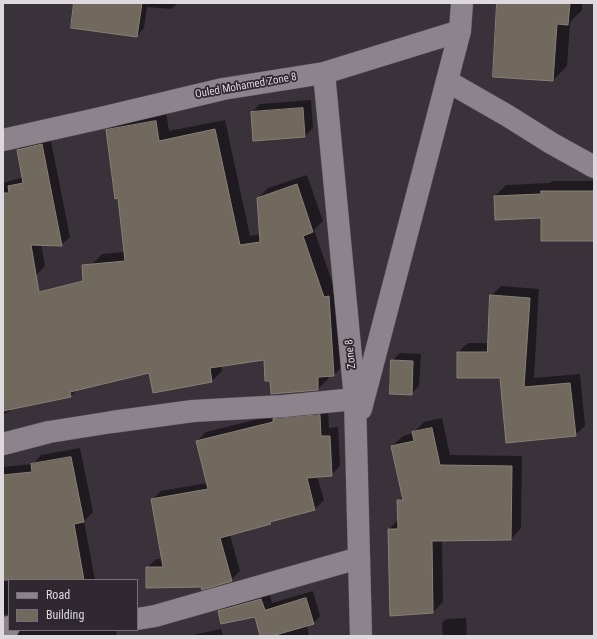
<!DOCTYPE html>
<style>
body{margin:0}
#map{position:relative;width:597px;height:639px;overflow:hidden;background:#3a323b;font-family:"Roboto Condensed",sans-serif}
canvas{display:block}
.frame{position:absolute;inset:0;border:4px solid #ded9df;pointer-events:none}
.legend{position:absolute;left:8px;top:579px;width:130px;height:52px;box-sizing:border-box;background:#302831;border:1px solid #766f77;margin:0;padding:5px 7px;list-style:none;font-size:12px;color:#ded9df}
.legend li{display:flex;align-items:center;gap:8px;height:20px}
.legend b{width:20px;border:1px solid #766f77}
</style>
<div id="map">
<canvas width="597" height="639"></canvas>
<div class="frame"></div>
<ul class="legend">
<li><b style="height:5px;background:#8c838d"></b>Road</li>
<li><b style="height:11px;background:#71685e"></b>Building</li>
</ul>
</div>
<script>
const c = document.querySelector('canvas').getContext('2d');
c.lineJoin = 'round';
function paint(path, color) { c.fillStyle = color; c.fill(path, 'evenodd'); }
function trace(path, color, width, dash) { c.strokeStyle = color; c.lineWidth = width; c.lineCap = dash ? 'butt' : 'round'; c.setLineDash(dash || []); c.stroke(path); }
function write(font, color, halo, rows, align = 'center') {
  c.font = font + ' "Roboto Condensed",sans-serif'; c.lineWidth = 3.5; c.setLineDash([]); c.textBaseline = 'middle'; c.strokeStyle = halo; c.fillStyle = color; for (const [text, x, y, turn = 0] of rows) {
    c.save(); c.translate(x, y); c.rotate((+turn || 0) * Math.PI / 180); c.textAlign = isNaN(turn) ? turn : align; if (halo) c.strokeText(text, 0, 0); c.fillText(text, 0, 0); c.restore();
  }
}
paint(new Path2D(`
 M 75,3 L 178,3 L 171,9 L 147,7 L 144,28 L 137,36 Z
 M 498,3 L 582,3 L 582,10 L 570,22 L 567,66 L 553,80 Z
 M 311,100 L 313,128 L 305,136 L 252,112 L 260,104 Z
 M 166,112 L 169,131 L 225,120 L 250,236 L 261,234 L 258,198 L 268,188 L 307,175 L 323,221 L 314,230 L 334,287 L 344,365 L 334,375 L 328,376 L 328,379 L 318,389 L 272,393 L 271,380 L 264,359 L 221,365 L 222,371 L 212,381 L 150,372 L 78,389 L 70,397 L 14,407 L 9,412 L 3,414 L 3,313 L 97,282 L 92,264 L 102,254 L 125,252 L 119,197 L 107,130 L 117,120 Z
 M 50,136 L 70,237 L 61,245 L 41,244 L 45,266 L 36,275 L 3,282 L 3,183 L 23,177 L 18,150 L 27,141 Z
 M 553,181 L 594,181 L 594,240 L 495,196 L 506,185 L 550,183 Z
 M 501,286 L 539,289 L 534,378 L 580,374 L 585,426 L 575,435 L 501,377 L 458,352 L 468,343 L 488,343 L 491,296 Z
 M 400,353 L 421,354 L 419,386 L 411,394 L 392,361 Z
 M 328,407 L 329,428 L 338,427 L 340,466 L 331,475 L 317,476 L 324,500 L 315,509 L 275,519 L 271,524 L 230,535 L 240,571 L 231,580 L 202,586 L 147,568 L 156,559 L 163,559 L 152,500 L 161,491 L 207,483 L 197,441 L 206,432 L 279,414 Z
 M 442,418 L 450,455 L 522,456 L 521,528 L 511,539 L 442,540 L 443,602 L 433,612 L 389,529 L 399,519 L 398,501 L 403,496 L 392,446 L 403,436 L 413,433 L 424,422 Z
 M 80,448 L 93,512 L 84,521 L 95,580 L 9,580 L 9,614 L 3,615 L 3,467 L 33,464 L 41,455 Z
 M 313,591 L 320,616 L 313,624 L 307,625 L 309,636 L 277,636 L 276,634 L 269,636 L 261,636 L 255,616 L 219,611 L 227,604 L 269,592 L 272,603 Z
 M 466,618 L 467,636 L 443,636 L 442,623 L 446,619 Z
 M 221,629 L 223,636 L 188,636 Z
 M 19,630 L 116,630 L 117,636 L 3,636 Z`), '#0007');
const building = new Path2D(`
 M 74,3 L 142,3 L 137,37 L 71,28 Z
 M 497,3 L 570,3 L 568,25 L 557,24 L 553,81 L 493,77 Z
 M 303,108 L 305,137 L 253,141 L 251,112 Z
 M 156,121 L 159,141 L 215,129 L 240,245 L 260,242 L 257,198 L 297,184 L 313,232 L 303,236 L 324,297 L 329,296 L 334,376 L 318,377 L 318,390 L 271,394 L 270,381 L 265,381 L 264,360 L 210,368 L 212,382 L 153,393 L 149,373 L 70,392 L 71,397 L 3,411 L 3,193 L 9,193 L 8,186 L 23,183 L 17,150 L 42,144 L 62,246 L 31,245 L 39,292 L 83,281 L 82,265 L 125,261 L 118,198 L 115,199 L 106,130 Z
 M 541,191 L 594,191 L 594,241 L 541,241 L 541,218 L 495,220 L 494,196 L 541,194 Z
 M 490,295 L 530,298 L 524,387 L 570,383 L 576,436 L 506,443 L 500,378 L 457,378 L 457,352 L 487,352 Z
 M 391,360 L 413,361 L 412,395 L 390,394 Z
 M 320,415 L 321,436 L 330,436 L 332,476 L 307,478 L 315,510 L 270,522 L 271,524 L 220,538 L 232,581 L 202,590 L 201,587 L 146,588 L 146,567 L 163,567 L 151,499 L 208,489 L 196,441 L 273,422 L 273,419 Z
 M 432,428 L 440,465 L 512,466 L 511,540 L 432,541 L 433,613 L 390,616 L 388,529 L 398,529 L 397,500 L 403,500 L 391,446 L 414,441 L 412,432 Z
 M 71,457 L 84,522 L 74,524 L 84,580 L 3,580 L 3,475 L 32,472 L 31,464 Z
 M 306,598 L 314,624 L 272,636 L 260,636 L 255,617 L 221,624 L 218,611 L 261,599 L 265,610 Z`);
paint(building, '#71685e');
trace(building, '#888075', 1);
const street = new Path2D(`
 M 447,81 L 508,116 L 551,143 L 594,167
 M 3,444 L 49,432 L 112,422 L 193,411 L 284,406 L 355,399
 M 137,619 L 155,616 L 359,558
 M 3,628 L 9,627`);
const secondary = new Path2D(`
 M 324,73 L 355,399 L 361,636
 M 3,140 L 101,118 L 223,89 L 324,73 L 460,31 L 462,3
 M 361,409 L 460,31`);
trace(street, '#564f57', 23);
trace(secondary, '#564f57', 23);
trace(street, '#8c838d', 22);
trace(secondary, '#8c838d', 22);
write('11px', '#ded9df', '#302831', [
 ["Ouled Mohamed Zone 8",246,86,-10],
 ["Zone 8",351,354,-96]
]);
</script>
